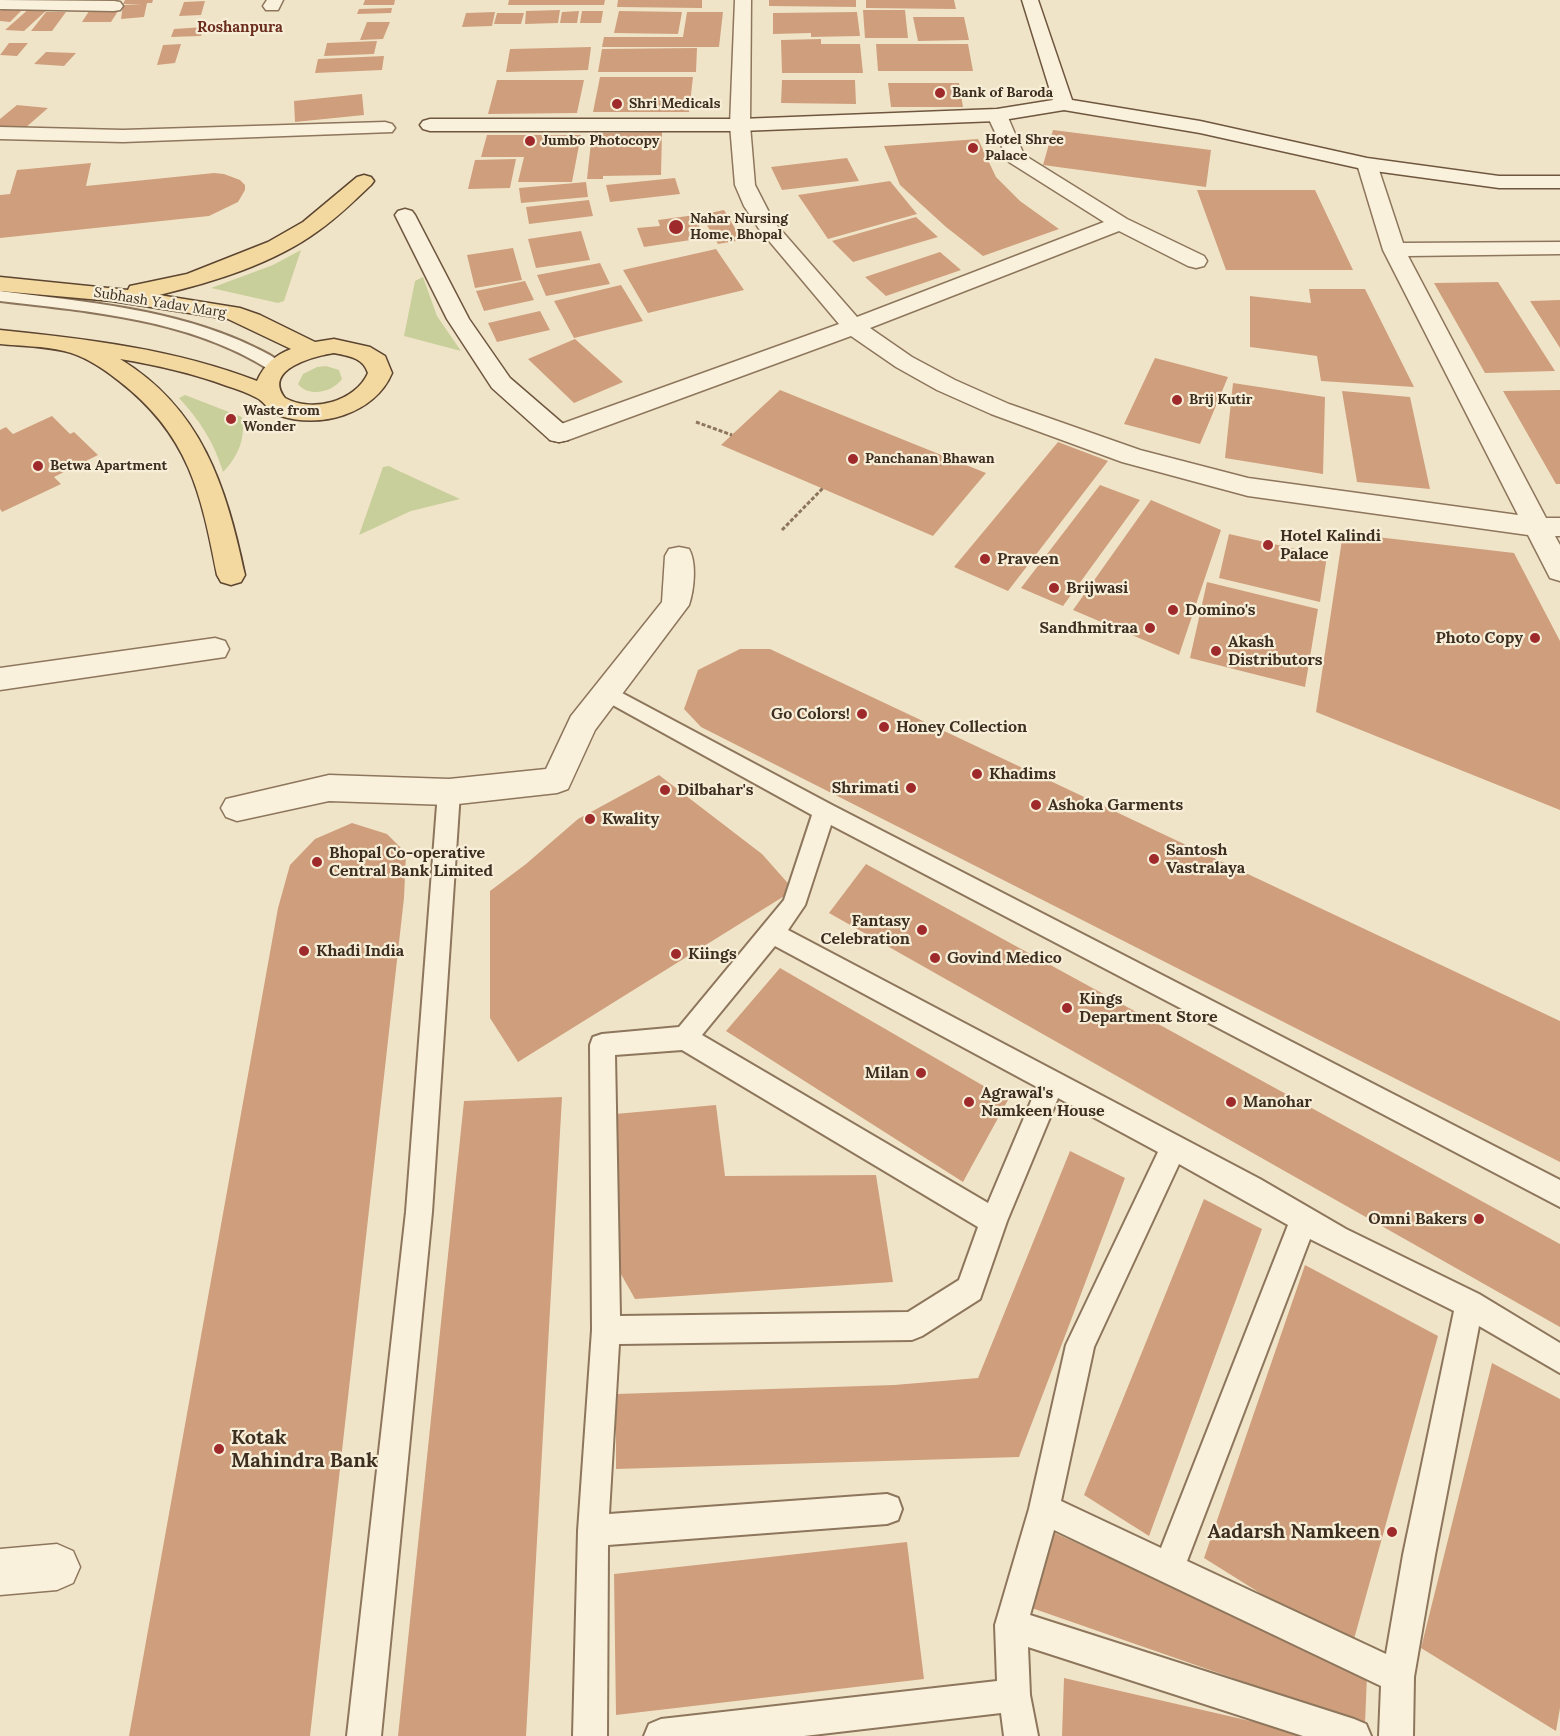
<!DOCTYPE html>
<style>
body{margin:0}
canvas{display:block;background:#f0e4c8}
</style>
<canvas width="1560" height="1736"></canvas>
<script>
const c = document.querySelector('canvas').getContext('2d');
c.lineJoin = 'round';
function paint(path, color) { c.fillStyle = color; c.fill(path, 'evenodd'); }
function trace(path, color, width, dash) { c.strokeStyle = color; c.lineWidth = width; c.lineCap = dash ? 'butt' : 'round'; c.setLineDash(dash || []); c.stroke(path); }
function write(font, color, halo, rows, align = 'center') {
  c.font = font + ' Lora,serif'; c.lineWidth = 4.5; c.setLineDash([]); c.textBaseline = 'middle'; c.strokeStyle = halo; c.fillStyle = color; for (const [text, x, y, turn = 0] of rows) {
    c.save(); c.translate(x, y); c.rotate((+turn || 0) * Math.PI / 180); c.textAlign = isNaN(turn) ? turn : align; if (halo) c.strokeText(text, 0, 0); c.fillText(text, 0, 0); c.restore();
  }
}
paint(new Path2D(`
 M 301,250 L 284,301 L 278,303 L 211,288 L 273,265 Z
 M 423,277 L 437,316 L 461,351 L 404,336 L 415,281 Z
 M 326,366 L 339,370 L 342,379 C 333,392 309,398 298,384 L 303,374 L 317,367 Z
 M 185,395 L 242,417 C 246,438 238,457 223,472 C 214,442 200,421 179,398 Z
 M 389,466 L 399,471 L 460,499 L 411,511 L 359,535 L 383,467 Z`), '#c9cf9b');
paint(new Path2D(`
 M 125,0 L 153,0 L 152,3 L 147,3 L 144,17 L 121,19 L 123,5 L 142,4 L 123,4 Z
 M 365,0 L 395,0 L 394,5 L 363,5 Z
 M 509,0 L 605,0 L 604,5 L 508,5 Z
 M 618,0 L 702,0 L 702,8 L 617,7 Z
 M 769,0 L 856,0 L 856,7 L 769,6 Z
 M 866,0 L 954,0 L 956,9 L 866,8 Z
 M 205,1 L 201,15 L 179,16 L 184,2 Z
 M 31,7 L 49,8 L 24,31 L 5,30 Z
 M 3,8 L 23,9 L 10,22 L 0,21 L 0,11 Z
 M 91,8 L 120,8 L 111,22 L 82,22 Z
 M 392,8 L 391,13 L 357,14 L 359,9 Z
 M 560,10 L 558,23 L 525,24 L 526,11 Z
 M 863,10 L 905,10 L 908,38 L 865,38 Z
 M 579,11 L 577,23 L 560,23 L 562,12 Z
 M 582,11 L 603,11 L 601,23 L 580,23 Z
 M 619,11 L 682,12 L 678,34 L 614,33 Z
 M 46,12 L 66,12 L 52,31 L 31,31 Z
 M 495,12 L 492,26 L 462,27 L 466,13 Z
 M 687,12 L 723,12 L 719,47 L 602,47 L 604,37 L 683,37 Z
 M 857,12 L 860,36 L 811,37 L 811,33 L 773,34 L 773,13 Z
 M 497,13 L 524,13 L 521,24 L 494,24 Z
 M 913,17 L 964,17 L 969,40 L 918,41 Z
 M 367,22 L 390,22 L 383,39 L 360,40 Z
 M 204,27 L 201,36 L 171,37 L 174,29 Z
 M 821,39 L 821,44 L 860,44 L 863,73 L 782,73 L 781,40 Z
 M 377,41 L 374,54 L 324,56 L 327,43 Z
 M 9,43 L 28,43 L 17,56 L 0,55 Z
 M 181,44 L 175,63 L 157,65 L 163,45 Z
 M 876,44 L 968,44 L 973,71 L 878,71 Z
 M 591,47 L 588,70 L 506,72 L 510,49 Z
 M 697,48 L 696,72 L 598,72 L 602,49 Z
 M 46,52 L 76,53 L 64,66 L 34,64 Z
 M 384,56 L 382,70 L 315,73 L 318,59 Z
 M 600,77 L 693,77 L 689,112 L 593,112 Z
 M 497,80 L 584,80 L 577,113 L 488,114 Z
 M 782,80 L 855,80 L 856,104 L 781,103 Z
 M 888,83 L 959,83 L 963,107 L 891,107 Z
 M 362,94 L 364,115 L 295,122 L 294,101 Z
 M 17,105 L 48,108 L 24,129 L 0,126 L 0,119 Z
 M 1053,130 L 1211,150 L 1206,187 L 1043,165 Z
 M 662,132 L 661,175 L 603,176 L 603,179 L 587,179 L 592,133 ZM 629,137 L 642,137 L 642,147 L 628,147 Z
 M 487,135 L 581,135 L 572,182 L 518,182 L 524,157 L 481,157 Z
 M 978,139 L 996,177 L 1020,201 L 1059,229 L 983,256 L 946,227 L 900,185 L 884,146 Z
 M 847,158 L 859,181 L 782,190 L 771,167 Z
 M 516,159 L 510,188 L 468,189 L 475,160 Z
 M 91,163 L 86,186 L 214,173 L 224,174 L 240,180 L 245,185 L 245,190 L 238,202 L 209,216 L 0,238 L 0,195 L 10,194 L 17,170 Z
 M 675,178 L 680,194 L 610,202 L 606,185 Z
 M 890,181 L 917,214 L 828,239 L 798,195 Z
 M 586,182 L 588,197 L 521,203 L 519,188 Z
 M 1197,190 L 1315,190 L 1353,270 L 1226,270 Z
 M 589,200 L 593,216 L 529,224 L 526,207 Z
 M 724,210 L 742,240 L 718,244 L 701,215 Z
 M 695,215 L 704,238 L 644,247 L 637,228 L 660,226 L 658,220 Z
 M 916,217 L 938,237 L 853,262 L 832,241 Z
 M 581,231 L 590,260 L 536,268 L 528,239 Z
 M 513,248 L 522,280 L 475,288 L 467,255 Z
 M 716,249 L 744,290 L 648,313 L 623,270 Z
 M 940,252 L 961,270 L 886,296 L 865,277 Z
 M 600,263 L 610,284 L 546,296 L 537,275 Z
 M 525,281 L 534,300 L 484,311 L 476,291 Z
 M 1498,282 L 1555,371 L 1485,373 L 1434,283 Z
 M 621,285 L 643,321 L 574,338 L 554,301 Z
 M 1309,289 L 1365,289 L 1414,387 L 1321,381 L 1317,356 L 1250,347 L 1250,296 L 1311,303 Z
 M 1560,300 L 1560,348 L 1530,301 Z
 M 540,311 L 550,330 L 497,342 L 488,323 Z
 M 575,339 L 623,382 L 574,403 L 528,359 Z
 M 1155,358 L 1228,377 L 1200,444 L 1124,424 Z
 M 1233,383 L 1325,397 L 1323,474 L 1225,458 Z
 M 780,390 L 986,473 L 933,536 L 721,445 Z
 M 1560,390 L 1560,484 L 1556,484 L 1503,391 Z
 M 1342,391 L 1410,397 L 1430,489 L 1357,482 Z
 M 52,416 L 70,434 L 74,432 L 98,455 L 54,477 L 61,484 L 2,512 L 0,509 L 0,430 L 6,427 L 13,434 Z
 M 1058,442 L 1108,461 L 1008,591 L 954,567 Z
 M 1100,485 L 1140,500 L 1063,606 L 1021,588 Z
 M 1151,500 L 1221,530 L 1179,655 L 1073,610 Z
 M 1343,533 L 1514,553 L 1560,641 L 1560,810 L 1316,712 Z
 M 1229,534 L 1327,556 L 1320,602 L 1219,578 Z
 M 1207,582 L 1318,609 L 1305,687 L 1190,658 Z
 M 740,649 L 770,649 L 1560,1021 L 1560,1162 L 701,727 L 684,709 L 698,670 Z
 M 659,775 L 762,854 L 794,890 L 518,1062 L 490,1018 L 490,891 L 526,864 L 578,819 Z
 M 352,823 L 387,834 L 406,853 L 404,898 L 310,1736 L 129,1736 L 278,908 L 290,865 L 315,839 Z
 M 866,864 L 1560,1244 L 1560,1327 L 829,913 Z
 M 780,968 L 1008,1100 L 963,1182 L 726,1031 Z
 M 562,1097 L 526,1736 L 398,1736 L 464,1101 Z
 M 716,1105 L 725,1176 L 876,1175 L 893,1282 L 635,1299 L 617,1267 L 615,1114 Z
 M 1070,1151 L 1125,1178 L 1019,1457 L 616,1469 L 616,1394 L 894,1385 L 978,1378 Z
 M 1204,1199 L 1262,1229 L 1149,1536 L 1084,1495 Z
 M 1305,1265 L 1438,1336 L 1351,1650 L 1204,1558 Z
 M 1492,1363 L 1560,1399 L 1560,1708 L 1556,1731 L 1421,1648 Z
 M 1046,1529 L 1367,1675 L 1365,1724 L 1026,1606 Z
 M 907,1542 L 924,1679 L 616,1715 L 614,1574 Z
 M 1064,1678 L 1311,1735 L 1311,1736 L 1062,1736 Z`), '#cf9f7d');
const lane = new Path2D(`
 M 0,291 C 85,302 176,309 254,347 C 264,352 278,358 284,367 L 276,372 L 270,370 C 189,319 93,312 0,301 Z
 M 607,685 L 832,805 L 1560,1180 L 1560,1207 L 831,825 L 805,905 L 788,930 L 1260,1179 L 1346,1229 L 1479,1294 L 1560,1343 L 1560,1373 L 1479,1326 L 1435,1555 L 1414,1677 L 1413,1736 L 1379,1736 L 1381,1686 L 1054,1530 L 1030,1615 L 1354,1719 L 1366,1724 L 1371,1736 L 1303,1736 L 1028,1647 L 1030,1695 L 1038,1736 L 1004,1736 L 1001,1713 L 804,1736 L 644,1736 L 649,1724 L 661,1719 L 997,1681 L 995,1625 L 1029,1509 L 1066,1345 L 1158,1152 L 1058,1098 L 1007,1221 L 980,1299 L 922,1336 L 912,1340 L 619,1344 L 609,1514 L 887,1494 L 898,1498 L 902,1509 L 898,1520 L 887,1524 L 608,1545 L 607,1736 L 573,1736 L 578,1531 L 592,1330 L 590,1045 L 593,1037 L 602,1034 L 679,1027 L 784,900 L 812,815 L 600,698 L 597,693 L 600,688 ZM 775,946 L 1037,1087 L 988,1203 L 702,1035 ZM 682,1050 L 978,1227 L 959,1280 L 908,1312 L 620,1316 L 615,1055 ZM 1179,1164 L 1288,1225 L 1161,1548 L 1061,1501 L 1094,1347 ZM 1310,1239 L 1454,1311 L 1403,1555 L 1386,1654 L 1187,1561 Z
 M 449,783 L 457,786 L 460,792 L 432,1212 L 381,1736 L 347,1736 L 406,1212 L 438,792 L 441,786 Z`);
const street = new Path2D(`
 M 0,0 L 114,1 L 120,2 L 123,6 L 120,10 L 114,11 L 0,9 Z
 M 267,0 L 283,0 L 278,10 L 266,10 L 263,6 Z
 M 735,0 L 751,0 L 750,125 L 755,185 L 774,222 L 857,317 L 1104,222 L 1009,162 L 987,115 L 990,111 L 1004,111 L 1007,115 L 1024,155 L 1127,219 L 1204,256 L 1207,261 L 1204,266 L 1196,268 L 1188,266 L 1119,231 L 870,328 L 912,357 L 955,380 L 1009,404 L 1140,450 L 1248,478 L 1518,515 L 1383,250 L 1357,164 L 1360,160 L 1374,160 L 1377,164 L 1403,243 L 1560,242 L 1560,254 L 1408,256 L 1546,518 L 1560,518 L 1560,536 L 1555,536 L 1560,545 L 1560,581 L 1550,578 L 1528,535 L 1248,496 L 1122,462 L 991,414 L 937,390 L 896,367 L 851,336 L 568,440 L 559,442 L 550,440 L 547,434 L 550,428 L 839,324 L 759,229 L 744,206 L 735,185 L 730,125 Z
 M 385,122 L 392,124 L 395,128 L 392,132 L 123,142 L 0,139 L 0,127 L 123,130 Z
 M 679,547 L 689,549 C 697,563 694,590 689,605 L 595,730 L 568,789 L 557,793 L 449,805 L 329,801 L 237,821 L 226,817 L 221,808 L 226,799 L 329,775 L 449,779 L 546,769 L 571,716 L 662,602 L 665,556 L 669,549 Z
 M 215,638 L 225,641 L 229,649 L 225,657 L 0,690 L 0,668 Z
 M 57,1544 L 73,1551 L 80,1567 L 73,1583 L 57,1590 L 0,1595 L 0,1549 Z`);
const secondary = new Path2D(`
 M 1022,0 L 1038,0 L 1072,100 L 1200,121 L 1367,158 L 1499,176 L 1560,176 L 1560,188 L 1499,188 L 1367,170 L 1200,133 L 1064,110 L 997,121 L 740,131 L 430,131 L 423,129 L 420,125 L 423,121 L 430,119 L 740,119 L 997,109 L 1053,100 Z
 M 405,209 L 412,211 L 415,215 L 469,319 L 510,378 L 568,428 L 571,434 L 568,440 L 559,442 L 550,440 L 492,388 L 447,319 L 395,215 L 398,211 Z`);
const primary = new Path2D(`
 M 364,175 L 371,177 L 374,181 L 371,185 C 354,201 337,218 318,231 C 273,264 213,282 159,295 L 240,308 L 260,315 L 315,342 L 334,339 L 370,347 L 385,356 L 392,373 C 375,414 319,430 278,415 C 268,411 265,402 257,398 C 248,393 237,389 227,386 C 192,373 156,365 120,359 C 202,409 226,486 245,575 L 241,582 L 231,585 L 221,582 L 217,575 C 201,493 189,435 119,381 C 104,369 83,355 64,351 C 43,346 21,346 0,344 L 0,330 C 87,339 175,349 257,381 C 264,365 275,355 291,349 L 228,319 L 112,301 L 0,291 L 0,277 L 128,290 L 130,286 L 187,274 L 268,242 L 303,222 L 357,177 ZM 334,353 C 348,356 363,357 368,373 C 355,402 312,413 285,398 C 262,369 315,356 334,353 Z`);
trace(lane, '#8d765c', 4);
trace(street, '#8d765c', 3);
trace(secondary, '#6f573f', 3);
trace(primary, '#5b4430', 3);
trace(new Path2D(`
 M 696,422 L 732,435
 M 782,530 L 823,488`), '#8d765c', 3, [4, 2]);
paint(lane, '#faf1dc');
paint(street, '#faf1dc');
paint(secondary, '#faf1dc');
paint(primary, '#f3d9a0');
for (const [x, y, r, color] of [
 [940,93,6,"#9e2a2b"],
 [617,104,6,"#9e2a2b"],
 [530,141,6,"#9e2a2b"],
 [973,148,6,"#9e2a2b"],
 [676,227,8,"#9e2a2b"],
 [1177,400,6,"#9e2a2b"],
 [231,419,6,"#9e2a2b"],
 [853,459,6,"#9e2a2b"],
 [38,466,6,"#9e2a2b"],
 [1268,545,6,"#9e2a2b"],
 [985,559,6,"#9e2a2b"],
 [1054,588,6,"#9e2a2b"],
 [1173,610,6,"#9e2a2b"],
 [1150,628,6,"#9e2a2b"],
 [1535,638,6,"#9e2a2b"],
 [1216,651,6,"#9e2a2b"],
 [862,714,6,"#9e2a2b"],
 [884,727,6,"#9e2a2b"],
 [977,774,6,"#9e2a2b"],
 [911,788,6,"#9e2a2b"],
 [665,790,6,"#9e2a2b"],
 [1036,805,6,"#9e2a2b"],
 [590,819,6,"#9e2a2b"],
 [1154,859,6,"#9e2a2b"],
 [317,862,6,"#9e2a2b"],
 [922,930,6,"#9e2a2b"],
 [304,951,6,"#9e2a2b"],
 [676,954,6,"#9e2a2b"],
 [935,958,6,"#9e2a2b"],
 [1067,1008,6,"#9e2a2b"],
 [921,1073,6,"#9e2a2b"],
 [969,1102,6,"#9e2a2b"],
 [1231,1102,6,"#9e2a2b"],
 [1479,1219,6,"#9e2a2b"],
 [219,1449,6,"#9e2a2b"],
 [1392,1532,6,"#9e2a2b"]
]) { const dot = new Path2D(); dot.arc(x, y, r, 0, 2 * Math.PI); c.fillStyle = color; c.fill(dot); trace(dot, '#f7eed8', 2); }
write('bold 14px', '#3d2e20', '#f7eed8', [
 ["Bank of Baroda",952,93],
 ["Shri Medicals",629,104],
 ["Hotel Shree",985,140],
 ["Palace",985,156],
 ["Jumbo Photocopy",542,141],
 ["Nahar Nursing",690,219],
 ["Home, Bhopal",690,235],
 ["Brij Kutir",1189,400],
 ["Waste from",243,411],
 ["Wonder",243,427],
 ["Panchanan Bhawan",865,459],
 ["Betwa Apartment",50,466]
], 'left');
write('14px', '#3d2e20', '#f7eed8', [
 ["Subhash Yadav Marg",160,303,9]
]);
write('bold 15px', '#6b2e1e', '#f7eed8', [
 ["Roshanpura",240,28]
]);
write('bold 16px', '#3d2e20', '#f7eed8', [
 ["Hotel Kalindi",1280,536],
 ["Palace",1280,554],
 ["Praveen",997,559],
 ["Brijwasi",1066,588],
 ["Domino's",1185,610],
 ["Sandhmitraa",1138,628,"right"],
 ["Photo Copy",1523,638,"right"],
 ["Akash",1228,642],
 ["Distributors",1228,660],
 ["Go Colors!",850,714,"right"],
 ["Honey Collection",896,727],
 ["Khadims",989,774],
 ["Shrimati",899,788,"right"],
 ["Dilbahar's",677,790],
 ["Ashoka Garments",1048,805],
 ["Kwality",602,819],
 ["Santosh",1166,850],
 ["Vastralaya",1166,868],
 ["Bhopal Co-operative",329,853],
 ["Central Bank Limited",329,871],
 ["Fantasy",910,921,"right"],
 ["Celebration",910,939,"right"],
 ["Khadi India",316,951],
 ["Kiings",688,954],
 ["Govind Medico",947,958],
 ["Kings",1079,999],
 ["Department Store",1079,1017],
 ["Milan",909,1073,"right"],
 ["Agrawal's",981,1093],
 ["Namkeen House",981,1111],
 ["Manohar",1243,1102],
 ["Omni Bakers",1467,1219,"right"]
], 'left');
write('bold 20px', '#3d2e20', '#f7eed8', [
 ["Kotak",231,1438],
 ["Mahindra Bank",231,1461],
 ["Aadarsh Namkeen",1380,1532,"right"]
], 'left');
</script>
